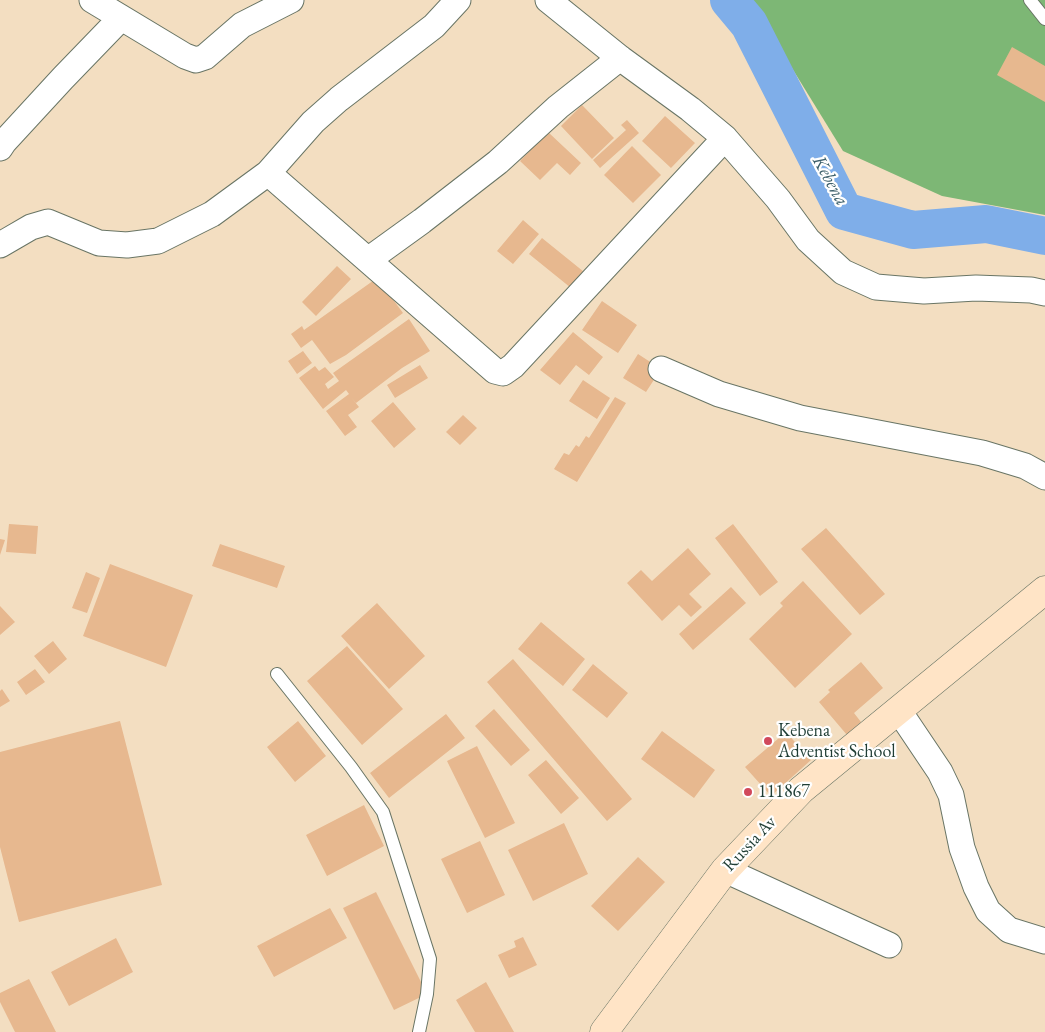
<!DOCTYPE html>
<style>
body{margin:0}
canvas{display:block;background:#f3dec1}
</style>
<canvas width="1045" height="1032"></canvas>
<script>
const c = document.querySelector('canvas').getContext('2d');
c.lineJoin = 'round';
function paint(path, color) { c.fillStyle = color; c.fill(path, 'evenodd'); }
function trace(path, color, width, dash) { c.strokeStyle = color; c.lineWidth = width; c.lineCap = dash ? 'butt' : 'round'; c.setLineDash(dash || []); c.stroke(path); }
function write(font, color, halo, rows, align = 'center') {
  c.font = font + ' "EB Garamond",serif'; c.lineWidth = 4.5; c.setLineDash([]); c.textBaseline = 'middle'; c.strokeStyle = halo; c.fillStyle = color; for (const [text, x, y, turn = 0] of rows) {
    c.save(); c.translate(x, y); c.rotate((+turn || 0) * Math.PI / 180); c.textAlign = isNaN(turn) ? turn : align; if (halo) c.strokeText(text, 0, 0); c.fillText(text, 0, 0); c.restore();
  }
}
paint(new Path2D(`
 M 750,0 L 1045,0 L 1045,215 L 942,196 L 843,151 Z`), '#7db775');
trace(new Path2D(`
 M 729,0 L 749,24 L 844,211 L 913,230 L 986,224 L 1045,236`), '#7faee9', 38);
paint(new Path2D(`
 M 1012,47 L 1045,66 L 1045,102 L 997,75 Z
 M 582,105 L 614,138 L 592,159 L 561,126 Z
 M 665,116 L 695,143 L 671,168 L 642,141 Z
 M 627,120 L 639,133 L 600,168 L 593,160 L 626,130 L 621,125 Z
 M 548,132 L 581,163 L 570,175 L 557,163 L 540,180 L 520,161 Z
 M 632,146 L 661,175 L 633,203 L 604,175 Z
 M 523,220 L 539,234 L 513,264 L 497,251 Z
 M 542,238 L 589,276 L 576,292 L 529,254 Z
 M 337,266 L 351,279 L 316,316 L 302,302 Z
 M 377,278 L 403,313 L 346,355 L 330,364 L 312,340 L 301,348 L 291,334 L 302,326 L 304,330 Z
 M 602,301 L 637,325 L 618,353 L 582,330 Z
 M 409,319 L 430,351 L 402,368 L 356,403 L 351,397 L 359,407 L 348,415 L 357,427 L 345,436 L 326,411 L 349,394 L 346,390 L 323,409 L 299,378 L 315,366 L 319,371 L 325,367 L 334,377 L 325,384 L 328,389 L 339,381 L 333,373 Z
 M 573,332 L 603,357 L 589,375 L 576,365 L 560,385 L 540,370 Z
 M 303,351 L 312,363 L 297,374 L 288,361 Z
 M 638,354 L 661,369 L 646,392 L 623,378 Z
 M 420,365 L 428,378 L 395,398 L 387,385 Z
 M 583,380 L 610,398 L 597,419 L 569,401 Z
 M 615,397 L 626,403 L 577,482 L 554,469 L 564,453 L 569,455 L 576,445 L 579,447 L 586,436 L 589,438 Z
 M 393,402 L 416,429 L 394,448 L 371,421 Z
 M 463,415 L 477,428 L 460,445 L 446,432 Z
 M 9,524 L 38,526 L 36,554 L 6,552 Z
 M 733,524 L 778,582 L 760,596 L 715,538 Z
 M 826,528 L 885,594 L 860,615 L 801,549 Z
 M 0,539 L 5,540 L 0,555 Z
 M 220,544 L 285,566 L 277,588 L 212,566 Z
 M 688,548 L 711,574 L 689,594 L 702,607 L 691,617 L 679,605 L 662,621 L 627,583 L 641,570 L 652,581 Z
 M 110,564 L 193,595 L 166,667 L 83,636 Z
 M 86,572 L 100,578 L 87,613 L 72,608 Z
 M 803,581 L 852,634 L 795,688 L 749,639 L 783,606 L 780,603 Z
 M 731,587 L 746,603 L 693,650 L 679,634 Z
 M 377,603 L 425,656 L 389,689 L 341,636 Z
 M 0,606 L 15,622 L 0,635 Z
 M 541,622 L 585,659 L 563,686 L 518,649 Z
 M 53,641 L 67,659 L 49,674 L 34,656 Z
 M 347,646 L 403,709 L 362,745 L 307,681 Z
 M 513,659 L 632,799 L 607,821 L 487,682 Z
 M 861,662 L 883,688 L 854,713 L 861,722 L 847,735 L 819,702 L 830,692 L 828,690 Z
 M 593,664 L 628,693 L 607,718 L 572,690 Z
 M 35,669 L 45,682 L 26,695 L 17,682 Z
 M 2,689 L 10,701 L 0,707 L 0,691 Z
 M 494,709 L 530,750 L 511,766 L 475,726 Z
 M 446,714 L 465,738 L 389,798 L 370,773 Z
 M 120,721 L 162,885 L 19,922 L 0,847 L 0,752 Z
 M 298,721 L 326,756 L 295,782 L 267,747 Z
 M 662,731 L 715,770 L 694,798 L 641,759 Z
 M 786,732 L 811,760 L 771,796 L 745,767 Z
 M 477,746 L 515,823 L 485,838 L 447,761 Z
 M 546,760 L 579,798 L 561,814 L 528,775 Z
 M 364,805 L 384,846 L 327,876 L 306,835 Z
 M 564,823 L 588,874 L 533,901 L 508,850 Z
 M 480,841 L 505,895 L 467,913 L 441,859 Z
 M 638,857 L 665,882 L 618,931 L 591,906 Z
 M 376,892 L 427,994 L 394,1010 L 343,908 Z
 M 330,908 L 347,938 L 274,977 L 257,946 Z
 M 523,937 L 537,965 L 509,978 L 498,955 L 516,947 L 514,941 Z
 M 116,938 L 133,972 L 69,1006 L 51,972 Z
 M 29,979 L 56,1032 L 15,1032 L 0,1002 L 0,993 Z
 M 486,982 L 514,1032 L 475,1032 L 456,1000 Z`), '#e7b88f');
const lane = new Path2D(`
 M 1030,0 L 1045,19
 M 277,674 L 351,767 L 383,812 L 430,959 L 427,994 L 419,1032`);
const street = new Path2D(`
 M 92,0 L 185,56 L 196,60 L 205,57 L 242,25 L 291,0
 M 548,0 L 620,58 L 690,109 L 725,138 L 778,199 L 808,240 L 843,272 L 876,287 L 924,291 L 976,288 L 1031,290 L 1045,293
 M 0,148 L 4,142 L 63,78 L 121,18
 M 268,173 L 495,371 L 503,373 L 513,366 L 725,138
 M 0,245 L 31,227 L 48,222 L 99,243 L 127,245 L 158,241 L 212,214 L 268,173 L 313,122 L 339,99 L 434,26 L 458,0
 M 368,260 L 422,221 L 498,162 L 558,107 L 620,58
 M 661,369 L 719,394 L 800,418 L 982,453 L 1025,466 L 1045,477
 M 899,711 L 940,772 L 951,795 L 962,848 L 976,887 L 988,911 L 1009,930 L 1045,941
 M 725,870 L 889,945`);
const secondary = new Path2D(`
 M 604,1032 L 725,870 L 801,790 L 1045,590`);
trace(lane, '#697565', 14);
trace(street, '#697565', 27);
trace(secondary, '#697565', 29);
trace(lane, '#fff', 12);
trace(street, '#fff', 25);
trace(secondary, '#ffe4c6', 28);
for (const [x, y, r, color] of [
 [768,741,5,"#d1495b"],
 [748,792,5,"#d1495b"]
]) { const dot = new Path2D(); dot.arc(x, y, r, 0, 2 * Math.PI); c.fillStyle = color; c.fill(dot); trace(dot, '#fff', 2); }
write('18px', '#1f3d34', '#fff', [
 ["Kebena",778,731],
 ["Adventist School",778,752],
 ["111867",758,792]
], 'left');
write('18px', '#1f3d34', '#fff', [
 ["Russia Av",750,844,-47]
]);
write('italic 19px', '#3c5f6a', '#fff', [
 ["Kebena",830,181,61]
]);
</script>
